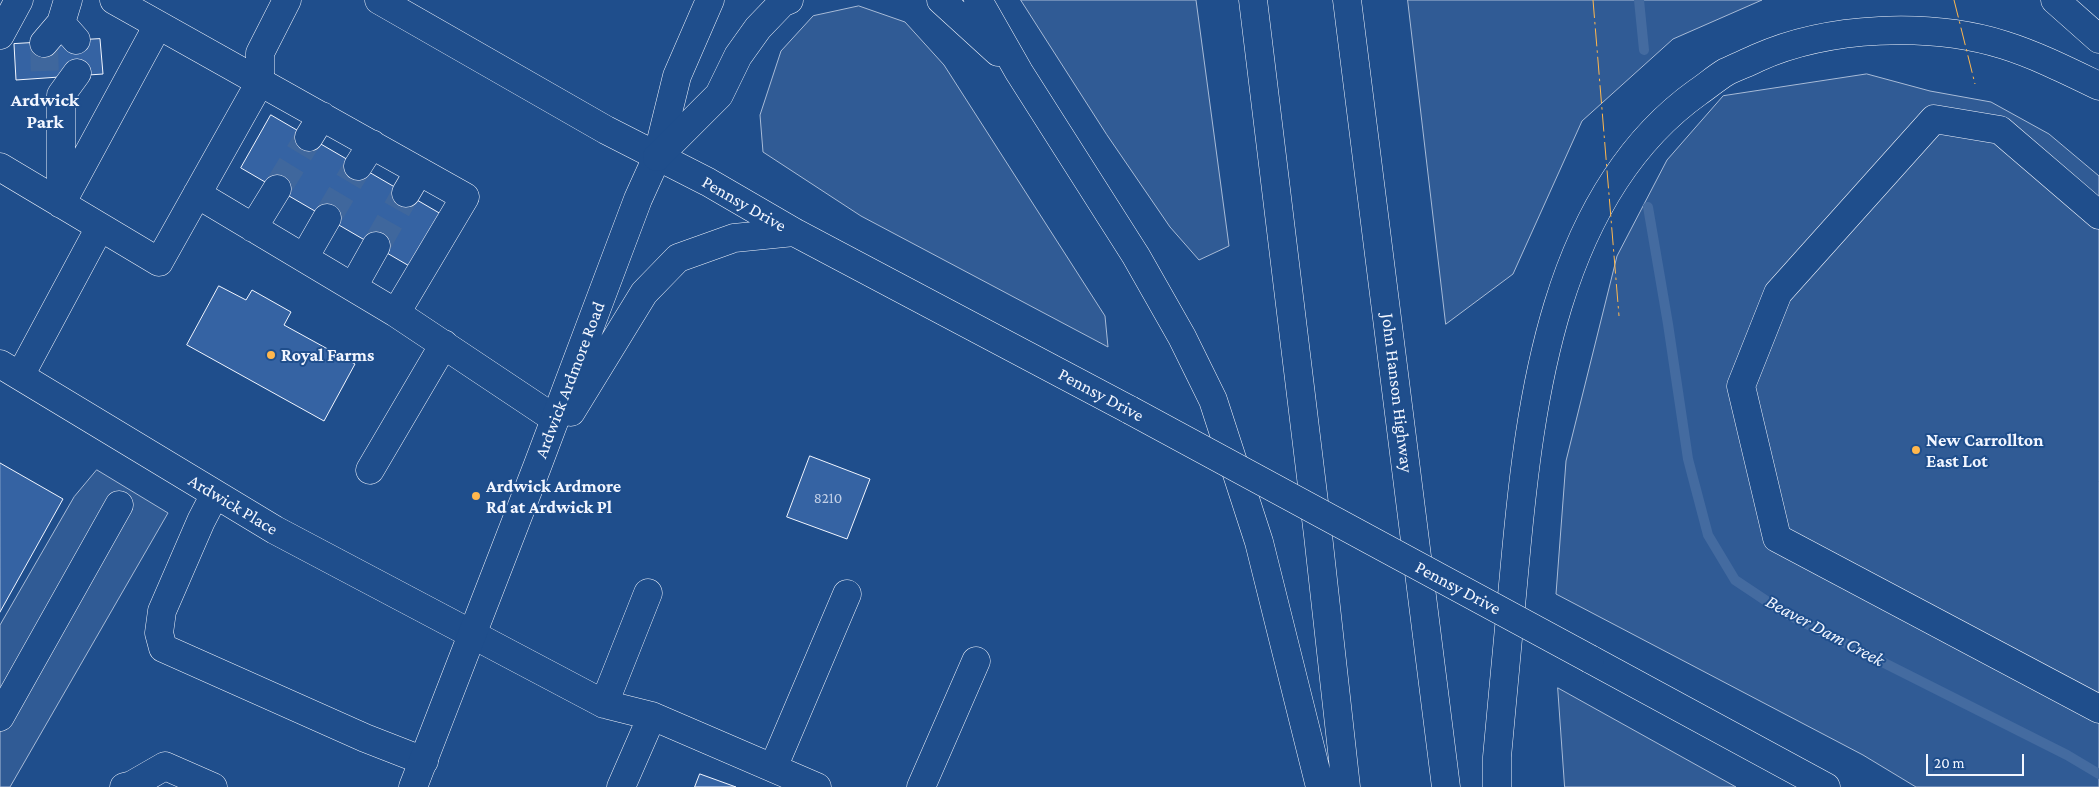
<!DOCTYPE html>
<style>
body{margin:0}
#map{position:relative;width:2099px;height:787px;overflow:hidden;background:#1f4e8c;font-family:"Crimson Pro",serif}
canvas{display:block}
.scale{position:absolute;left:1926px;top:754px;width:98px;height:22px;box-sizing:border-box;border:2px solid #f2f6ff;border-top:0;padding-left:6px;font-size:15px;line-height:18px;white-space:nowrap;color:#f2f6ff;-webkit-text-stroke:4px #1f4e8c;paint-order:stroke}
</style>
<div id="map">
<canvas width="2099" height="787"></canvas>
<div class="scale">20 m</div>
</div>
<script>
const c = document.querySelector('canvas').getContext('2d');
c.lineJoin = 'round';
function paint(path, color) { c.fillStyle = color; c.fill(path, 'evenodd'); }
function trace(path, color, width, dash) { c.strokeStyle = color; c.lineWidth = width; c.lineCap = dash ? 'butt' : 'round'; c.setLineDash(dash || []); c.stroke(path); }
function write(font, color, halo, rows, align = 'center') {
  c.font = font + ' "Crimson Pro",serif'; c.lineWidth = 4; c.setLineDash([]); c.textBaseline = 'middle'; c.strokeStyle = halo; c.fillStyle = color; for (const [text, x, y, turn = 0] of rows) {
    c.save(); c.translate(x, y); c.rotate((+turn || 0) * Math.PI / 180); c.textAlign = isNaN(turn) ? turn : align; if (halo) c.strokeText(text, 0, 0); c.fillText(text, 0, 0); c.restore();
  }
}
const built = new Path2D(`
 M 1021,0 L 1196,0 L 1229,246 L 1199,260 L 1170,227 L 1107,135 Z
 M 1408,0 L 1762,0 L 1673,39 L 1582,121 L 1513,274 L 1446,324 Z
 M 859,6 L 905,22 L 944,65 L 1105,316 L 1108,347 L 861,216 L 763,152 L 760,115 L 781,51 L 813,16 Z
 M 1867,74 L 1930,91 L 1991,102 L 2049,134 L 2099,176 L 2099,787 L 1916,787 L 1863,755 L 1556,594 L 1566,461 L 1617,256 L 1667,160 L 1723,96 Z
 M 97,470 L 168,513 L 10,787 L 0,787 L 0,625 L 74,497 Z
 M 1558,688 L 1736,787 L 1565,787 Z`);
paint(built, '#305b95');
trace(built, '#a8bbd7', 1);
trace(new Path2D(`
 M 1639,0 L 1644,50
 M 1648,207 L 1668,324 L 1688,459 L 1708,535 L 1735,580 L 1783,612 L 2067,755 L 2099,774`), '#446ba0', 10);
const building = new Path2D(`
 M 100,39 L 103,74 L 16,80 L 14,44 Z
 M 271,115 L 441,214 L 411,267 L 241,168 Z
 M 219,286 L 246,300 L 252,290 L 291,312 L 284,325 L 355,364 L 324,421 L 187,345 Z
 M 810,456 L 870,479 L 847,539 L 787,517 Z
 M 0,463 L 63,499 L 0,612 Z
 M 700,774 L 736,787 L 695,787 Z`);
paint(building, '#3563a3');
trace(building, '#f2f6ff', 1);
trace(new Path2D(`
 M 44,43 L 45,78
 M 277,189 L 309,137
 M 327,218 L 358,166
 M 376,246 L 406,193`), '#3f679d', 28, [28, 14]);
const minor = new Path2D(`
 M 68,0 L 61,23 L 76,40
 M 114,0 L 260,82
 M 0,35 L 19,0
 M 44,43 L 61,23
 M 260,82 L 260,53 L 287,0
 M 309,137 L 322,116
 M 358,166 L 372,144
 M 0,167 L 159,262 L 260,82 L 465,197 L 396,313 L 197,194
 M 406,193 L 419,171
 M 61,200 L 61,95 L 77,73
 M 61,204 L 158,25
 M 2099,215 L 2000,130 L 1934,119 L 1778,293 L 1741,386 L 1777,538 L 2099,709
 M 253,228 L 277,189
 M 304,258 L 327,218
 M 353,287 L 376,246
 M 396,313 L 555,419
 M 0,364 L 275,530 L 604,704 L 652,716 L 817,787
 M 20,376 L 100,227
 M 370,470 L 444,344
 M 215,494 L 201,521 L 162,611 L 159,633 L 163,648 L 365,738 L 424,761
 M 604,704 L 648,593
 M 0,717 L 119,505
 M 773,768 L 847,594
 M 124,787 L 132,785 L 165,766 L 213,787
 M 621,787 L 652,716
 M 921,787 L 976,661`);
const major = new Path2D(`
 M 379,0 L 606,130 L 708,182 L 794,232 L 1130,410
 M 2055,0 L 2099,39
 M 571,412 L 644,293 L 678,258 L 734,238 L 794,232
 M 1590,659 L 1826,787
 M 413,787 L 537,467 L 638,199 L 657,157 L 677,76 L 710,0`);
const highway = new Path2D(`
 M 941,0 L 998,52
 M 978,0 L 1019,72 L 1136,256 L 1182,337 L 1213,400 L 1259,542 L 1320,787
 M 1253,0 L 1318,535 L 1346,787
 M 1347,0 L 1446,787
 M 657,157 L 719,95 L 738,56 L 758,28 L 782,3 L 789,0
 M 1497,787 L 1497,757 C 1503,692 1509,627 1515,563 C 1530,400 1554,195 1698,92 C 1707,86 1716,78 1726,72 C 1736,67 1747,63 1757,58 C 1828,26 1930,22 2004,45 C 2036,55 2068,71 2099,86`);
trace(minor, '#f2f6ff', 29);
trace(major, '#f2f6ff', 29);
trace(highway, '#f2f6ff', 29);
trace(minor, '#1f4e8c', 28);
trace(major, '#1f4e8c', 28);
trace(highway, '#1f4e8c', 28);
const majorBridge = new Path2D(`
 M 1130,410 L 1590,659`);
trace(majorBridge, '#f2f6ff', 29, []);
trace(majorBridge, '#1f4e8c', 28);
trace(new Path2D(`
 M 1593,0 L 1619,316
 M 1954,0 L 1975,84`), '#ffb74d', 1, [18, 4, 2.5, 4]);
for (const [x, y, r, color] of [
 [271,355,5,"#ffb74d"],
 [1916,450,5,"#ffb74d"],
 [476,496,5,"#ffb74d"]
]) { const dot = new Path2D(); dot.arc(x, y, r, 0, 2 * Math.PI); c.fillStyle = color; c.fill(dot); trace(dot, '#1f4e8c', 2); }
write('15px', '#c3d1e8', null, [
 ["8210",828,498]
]);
write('18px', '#f2f6ff', '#1f4e8c', [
 ["Pennsy Drive",744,204,30],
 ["Ardwick Ardmore Road",570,380,-69],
 ["John Hanson Highway",1397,393,83],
 ["Pennsy Drive",1101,395,28],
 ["Ardwick Place",233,505,31],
 ["Pennsy Drive",1458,588,28]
]);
write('bold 18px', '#f2f6ff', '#1f4e8c', [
 ["Royal Farms",281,355],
 ["New Carrollton",1926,440],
 ["East Lot",1926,461],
 ["Ardwick Ardmore",486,486],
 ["Rd at Ardwick Pl",486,507]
], 'left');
write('bold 19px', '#f2f6ff', '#1f4e8c', [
 ["Ardwick",45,100],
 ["Park",45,122]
]);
write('italic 19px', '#f2f6ff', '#1f4e8c', [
 ["Beaver Dam Creek",1825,631,28]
]);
</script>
